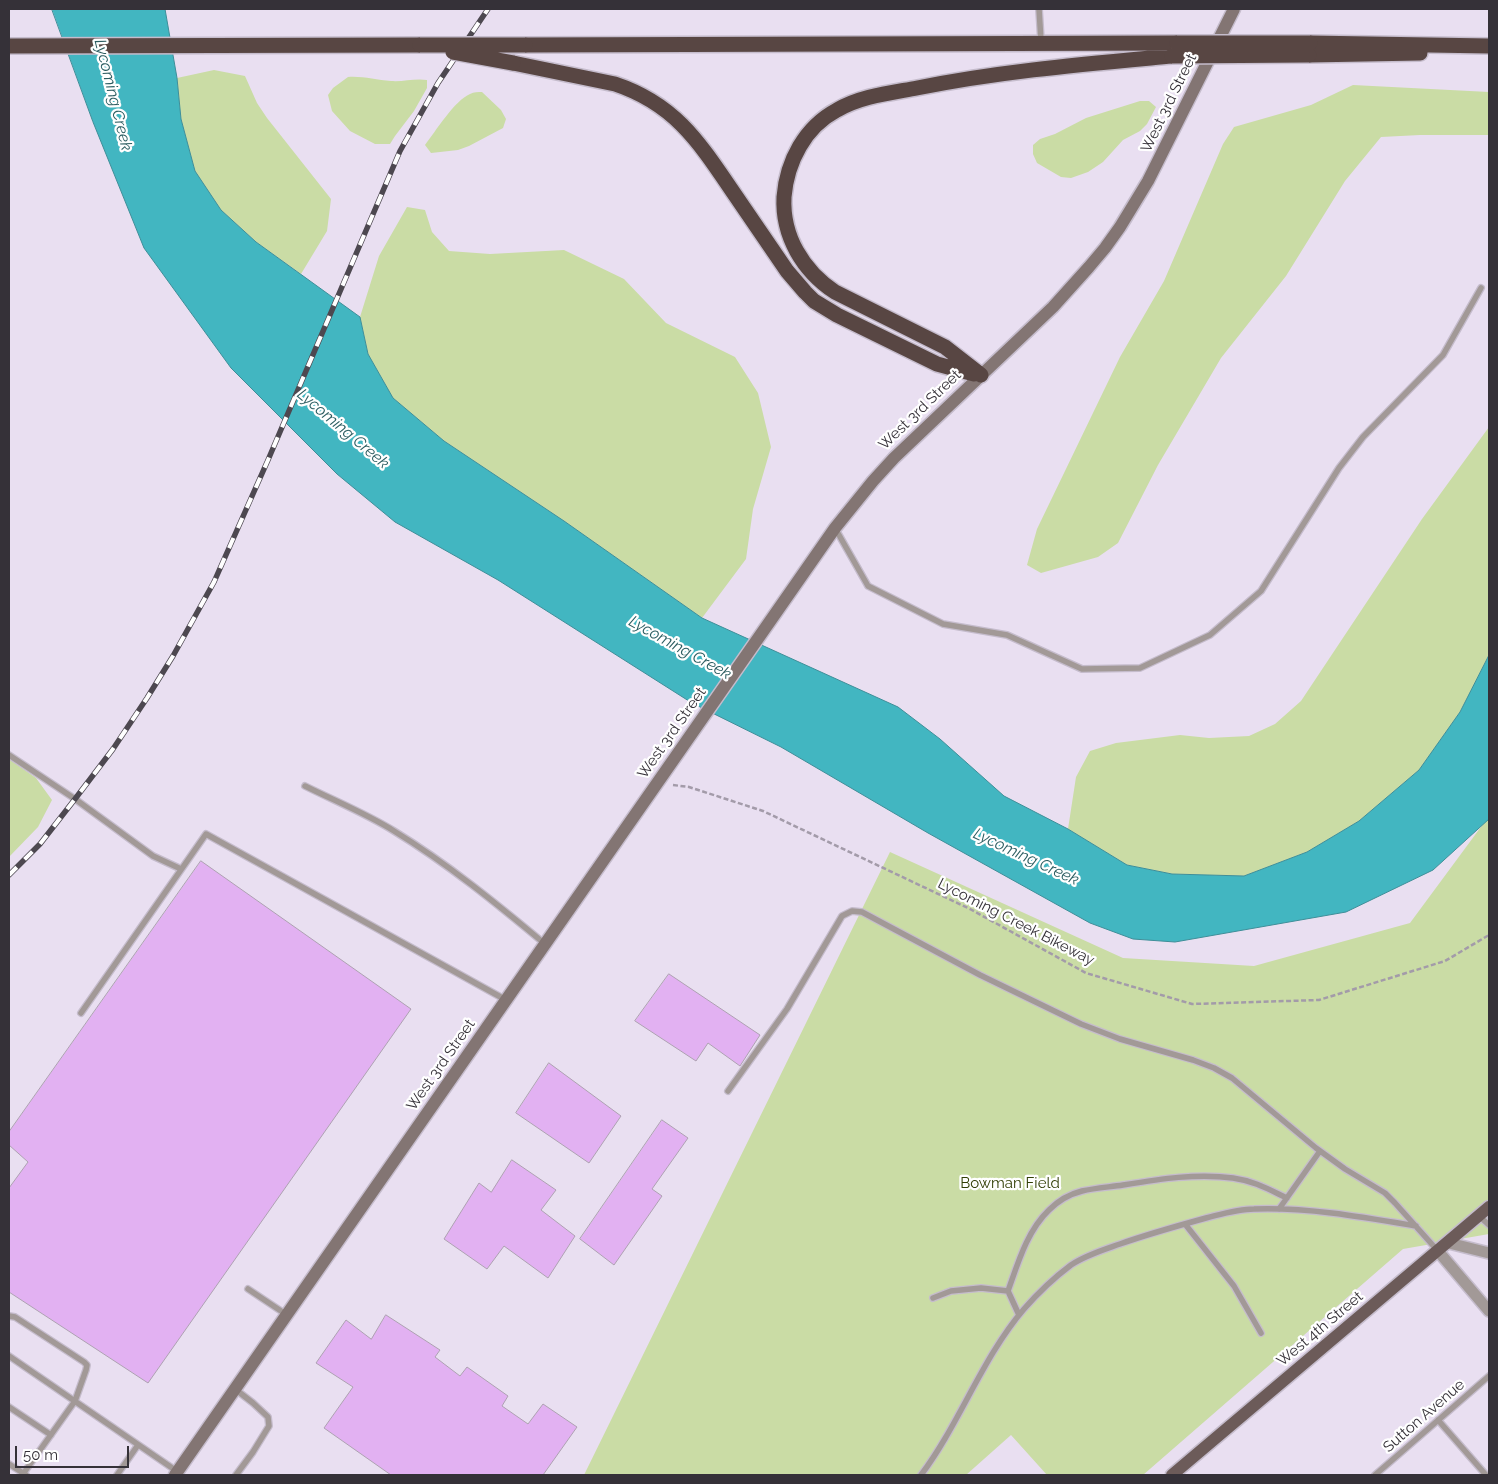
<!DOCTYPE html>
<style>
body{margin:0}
#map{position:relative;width:1498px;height:1484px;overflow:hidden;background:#e9dff1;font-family:Raleway,sans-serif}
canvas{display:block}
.frame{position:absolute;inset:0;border:10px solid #353138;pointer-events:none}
.scale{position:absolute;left:15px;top:1446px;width:114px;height:22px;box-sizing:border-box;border:2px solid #353138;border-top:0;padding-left:6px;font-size:15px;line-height:18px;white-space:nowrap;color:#353138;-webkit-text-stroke:4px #fff;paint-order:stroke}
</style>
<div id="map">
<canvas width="1498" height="1484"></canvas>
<div class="frame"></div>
<div class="scale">50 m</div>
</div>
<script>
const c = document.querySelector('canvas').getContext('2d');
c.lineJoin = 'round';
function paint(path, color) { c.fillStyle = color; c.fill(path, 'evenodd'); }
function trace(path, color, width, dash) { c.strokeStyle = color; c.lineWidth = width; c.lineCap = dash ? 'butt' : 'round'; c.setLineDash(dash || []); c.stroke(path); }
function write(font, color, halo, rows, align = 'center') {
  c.font = font + ' Raleway,sans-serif'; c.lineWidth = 4.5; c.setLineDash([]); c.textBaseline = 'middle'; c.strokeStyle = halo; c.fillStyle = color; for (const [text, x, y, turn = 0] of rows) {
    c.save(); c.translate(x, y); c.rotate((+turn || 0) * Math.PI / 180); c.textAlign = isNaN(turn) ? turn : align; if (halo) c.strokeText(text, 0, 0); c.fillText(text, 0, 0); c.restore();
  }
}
paint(new Path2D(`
 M 214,70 L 245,76 L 257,103 L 267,118 L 331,199 L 327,231 L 301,274 L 256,242 L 221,210 L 195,171 L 181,119 L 177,78 Z
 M 348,77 C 363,76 376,80 391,81 C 403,82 415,78 427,80 L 427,88 L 414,111 L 395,136 L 390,144 L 375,144 L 350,131 L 332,111 L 328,95 L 333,88 Z
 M 1353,85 L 1489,92 L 1489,135 L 1420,135 L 1381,137 L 1345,181 L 1286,276 L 1221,358 L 1158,465 L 1118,543 L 1098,557 L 1041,573 L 1027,565 L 1037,529 L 1120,357 L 1164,281 L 1223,144 L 1234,127 L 1311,105 Z
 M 482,92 L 501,110 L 506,119 L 503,128 L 469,146 L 458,150 L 431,153 L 425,145 C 435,132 455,100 470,94 C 474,92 478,92 482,92 Z
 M 1140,101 L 1149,101 L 1156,107 L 1147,124 L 1140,131 L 1123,140 L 1103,162 L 1088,172 L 1071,178 L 1061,177 L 1037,163 L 1033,154 L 1033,145 L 1040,139 L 1055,134 L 1086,118 Z
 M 407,207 L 425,210 L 432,232 L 449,251 L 490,254 L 564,250 L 624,279 L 666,323 L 735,357 L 758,393 L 771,447 L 753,509 L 746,559 L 702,618 L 564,521 L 444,441 L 393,398 L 368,354 L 360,317 L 379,256 Z
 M 1489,427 L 1489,655 L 1460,712 L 1419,770 L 1359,821 L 1307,852 L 1244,876 L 1172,874 L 1127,865 L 1068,829 L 1076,777 L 1090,751 L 1116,743 L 1180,735 L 1209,738 L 1249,736 L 1275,724 L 1301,701 L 1422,519 Z
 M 9,759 L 36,778 L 52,800 L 38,827 L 9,857 Z
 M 1489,816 L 1489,1234 L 1403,1249 L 1143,1475 L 1047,1475 L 1011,1435 L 966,1475 L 584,1475 L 890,852 L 1123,958 L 1254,966 L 1410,923 Z`), '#cadca5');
const water = new Path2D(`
 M 52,9 L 165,9 L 177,78 L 181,119 L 195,171 L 221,210 L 256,242 L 360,317 L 368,354 L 393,398 L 444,441 L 564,521 L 702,618 L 898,707 L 940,739 L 1004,796 L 1068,829 L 1127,865 L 1172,874 L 1244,876 L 1307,852 L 1359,821 L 1419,770 L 1460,712 L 1489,655 L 1489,819 L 1433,870 L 1346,912 L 1175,942 L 1133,939 L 1090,923 L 928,833 L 781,747 L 692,703 L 498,580 L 395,522 L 337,474 L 231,368 L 144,248 L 93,122 Z`);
paint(water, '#42b6c1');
trace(water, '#3e8e98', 1);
const building = new Path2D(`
 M 201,861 L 411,1009 L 148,1383 L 9,1292 L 9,1188 L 28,1162 L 9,1145 L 9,1132 Z
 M 669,974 L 760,1035 L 740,1066 L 708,1043 L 696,1061 L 635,1021 Z
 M 549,1063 L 621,1116 L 589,1163 L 516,1113 Z
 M 662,1120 L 688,1138 L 652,1189 L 662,1196 L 614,1265 L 580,1239 Z
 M 512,1160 L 556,1190 L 541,1210 L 575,1236 L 548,1278 L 504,1246 L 487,1269 L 444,1239 L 479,1183 L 491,1192 Z
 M 386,1315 L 440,1350 L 435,1357 L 460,1376 L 467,1367 L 508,1396 L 502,1406 L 528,1424 L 543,1404 L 577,1427 L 543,1475 L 391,1475 L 324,1428 L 353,1387 L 316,1363 L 346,1320 L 371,1339 Z`);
paint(building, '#e2b1f2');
trace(building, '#ada1b1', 1);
const service = new Path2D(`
 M 1039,9 L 1041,41
 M 835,528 L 868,586 L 943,624 L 1007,635 L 1082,669 L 1140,668 L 1210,635 L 1261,591 L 1339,468 L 1363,437 L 1443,355 L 1481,288
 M 9,755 L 75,799 L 153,856 L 181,869
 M 305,786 C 335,801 367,814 394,831 C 448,864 497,904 545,944
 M 81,1013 L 206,834 L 506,1000
 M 728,1091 L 787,1009 L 842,916 L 852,911 L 862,912 L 980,975 L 1081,1024 L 1120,1039 L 1193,1060 L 1214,1068 L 1232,1078 L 1316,1148 L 1345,1169 L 1385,1193 L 1395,1203 L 1438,1251
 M 1279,1209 L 1320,1151
 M 1479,1216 L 1489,1225
 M 1185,1224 L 1234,1286 L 1261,1333
 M 248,1289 L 287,1315
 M 933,1298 L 951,1291 L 981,1288 L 1008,1291
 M 1019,1315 L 1008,1291 C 1018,1263 1027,1231 1049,1210 C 1058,1201 1070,1194 1082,1191 C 1095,1188 1110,1187 1123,1185 C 1160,1179 1197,1173 1233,1178 C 1254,1181 1268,1189 1287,1198
 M 9,1316 L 15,1317 L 84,1362 L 87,1365 L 86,1370 L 75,1401 L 23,1474
 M 9,1356 L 178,1472
 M 235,1389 L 253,1403 L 268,1417 L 269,1426 L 253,1452 L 236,1475
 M 9,1407 L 51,1435
 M 1438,1420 L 1486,1475
 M 9,1464 L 26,1475
 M 117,1475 L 138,1445
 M 921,1475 C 960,1423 982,1358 1024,1309 C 1038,1293 1055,1277 1071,1265 C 1086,1255 1103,1250 1120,1244 C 1148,1234 1177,1226 1206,1218 C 1222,1214 1238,1209 1254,1209 C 1307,1207 1363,1217 1416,1226
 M 1375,1475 L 1489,1376`);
const minor = new Path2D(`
 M 1449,1243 L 1489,1253
 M 1438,1251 L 1489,1311`);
const secondary = new Path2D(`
 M 175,1475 L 835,528 L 873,481 L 894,458 L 1053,307 L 1089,267 L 1105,248 L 1120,227 L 1148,181 L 1234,9`);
const primary = new Path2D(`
 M 1172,1475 L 1489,1207`);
const motorway = new Path2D(`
 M 1310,43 L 1489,46
 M 525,45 L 1177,43
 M 9,46 L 420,45
 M 1309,55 L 1420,53
 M 513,63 L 615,84 C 675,104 699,142 733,192 C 751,218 769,245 787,271 L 805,292 L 814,301 L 837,315 L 937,364 L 974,374
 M 981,375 L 945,347 L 835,292 C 803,271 782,236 784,197 C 787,161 805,127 837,110 C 861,96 890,93 917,88 C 1001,71 1086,64 1172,56`);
trace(service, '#c5bccc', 8);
trace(minor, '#c5bccc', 14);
trace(secondary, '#c5bccc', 15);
trace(primary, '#c5bccc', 15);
trace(motorway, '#c5bccc', 18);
trace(new Path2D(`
 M 673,785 L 689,787 L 763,811 L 970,909 L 1086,973 L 1192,1004 L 1319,1000 L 1445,961 L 1489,935`), '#a39ba9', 2.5, [5, 2.5]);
trace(service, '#a29997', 5.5);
trace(minor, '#a29997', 11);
trace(secondary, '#837573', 12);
trace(primary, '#6c5b59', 12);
trace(motorway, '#584643', 15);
const rail = new Path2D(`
 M 9,875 L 40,844 L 75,799 L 113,749 L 147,698 L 173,656 L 214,582 L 268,460 L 400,151 L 438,83 L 488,9`);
trace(rail, '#4d4850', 5.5);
trace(rail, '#fff', 4, [11]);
const motorwayBridge = new Path2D(`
 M 1177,43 L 1310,43
 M 420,45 L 525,45
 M 453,52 L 513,63
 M 1172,56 L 1309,55`);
trace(motorwayBridge, '#c5bccc', 18, []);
trace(motorwayBridge, '#584643', 15);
write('15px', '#353138', '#fff', [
 ["West 3rd Street",1169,103,-64],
 ["West 3rd Street",920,410,-44],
 ["West 3rd Street",672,733,-55],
 ["Lycoming Creek Bikeway",1016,922,27],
 ["West 3rd Street",441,1065,-55],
 ["West 4th Street",1320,1329,-40],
 ["Sutton Avenue",1424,1416,-41]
]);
write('15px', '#323f05', '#fff', [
 ["Bowman Field",1010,1183]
]);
write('italic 16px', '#2c5d61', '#fff', [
 ["Lycoming Creek",113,95,76],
 ["Lycoming Creek",343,429,40],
 ["Lycoming Creek",680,648,29],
 ["Lycoming Creek",1026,857,25]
]);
</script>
